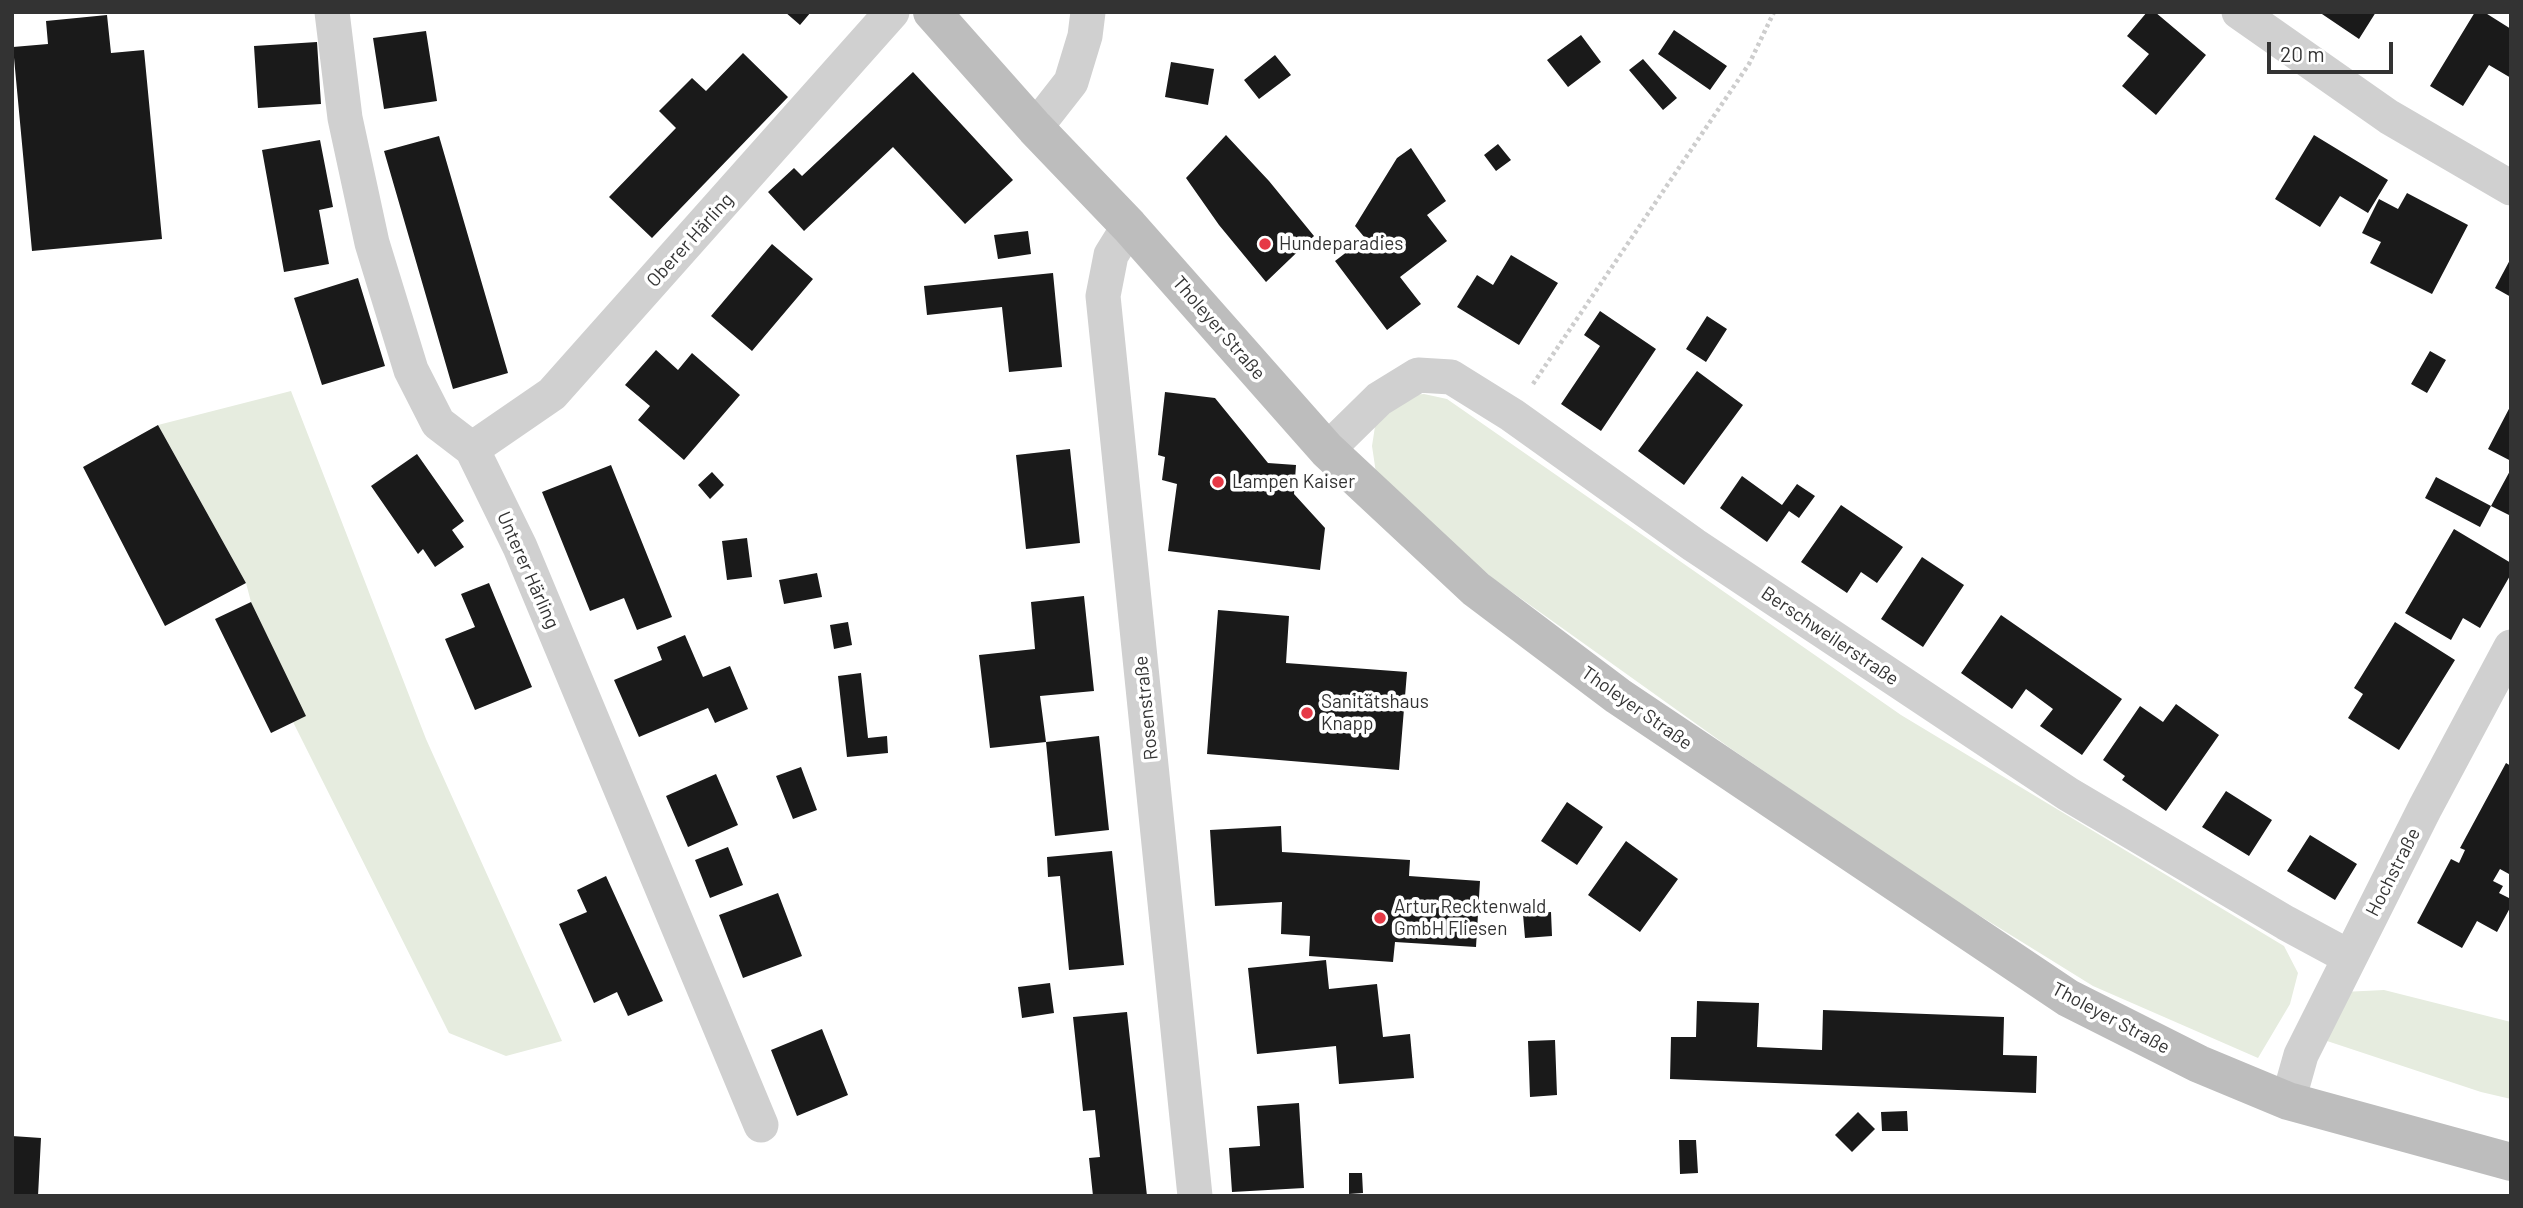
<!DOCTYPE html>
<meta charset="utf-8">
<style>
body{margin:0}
#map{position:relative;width:2523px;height:1208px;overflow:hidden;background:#fff;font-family:Barlow,sans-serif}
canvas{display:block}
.frame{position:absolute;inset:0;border:14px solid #333;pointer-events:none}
.scale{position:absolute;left:2267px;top:42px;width:126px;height:32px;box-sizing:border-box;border:4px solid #333;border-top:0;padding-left:9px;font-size:21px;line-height:24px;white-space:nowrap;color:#333;-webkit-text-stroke:5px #fff;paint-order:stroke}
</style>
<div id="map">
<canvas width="2523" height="1208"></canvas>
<div class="frame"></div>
<div class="scale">20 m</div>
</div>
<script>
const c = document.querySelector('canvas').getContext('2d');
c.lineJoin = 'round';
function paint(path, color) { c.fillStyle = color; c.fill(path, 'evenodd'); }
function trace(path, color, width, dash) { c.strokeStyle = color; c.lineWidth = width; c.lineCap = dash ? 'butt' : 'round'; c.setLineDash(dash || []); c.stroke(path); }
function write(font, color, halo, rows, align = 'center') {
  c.font = font + ' Barlow,sans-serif'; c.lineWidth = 7; c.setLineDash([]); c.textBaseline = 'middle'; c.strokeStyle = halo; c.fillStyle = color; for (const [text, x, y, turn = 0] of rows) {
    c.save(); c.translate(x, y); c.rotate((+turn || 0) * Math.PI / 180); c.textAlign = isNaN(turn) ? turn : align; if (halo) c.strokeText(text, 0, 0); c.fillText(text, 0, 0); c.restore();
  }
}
paint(new Path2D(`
 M 291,391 L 426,739 L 562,1041 L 506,1056 L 449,1033 L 293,722 L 305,716 L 251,602 L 246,583 L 158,425 Z
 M 1424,394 L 1447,399 L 1901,715 L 2284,946 L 2298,973 L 2290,1004 L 2258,1058 L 2093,986 L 1943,893 L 1730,748 L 1495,580 L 1409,508 L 1376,473 L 1372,446 L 1376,420 L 1400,396 Z
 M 2384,990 L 2511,1022 L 2511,1099 L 2481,1092 L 2321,1039 L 2343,992 Z`), '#e6ecdf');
paint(new Path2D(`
 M 785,12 L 811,12 L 800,25 Z
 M 2147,12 L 2155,12 L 2206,55 L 2156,115 L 2122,86 L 2149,54 L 2127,36 Z
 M 2319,12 L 2376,12 L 2359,39 Z
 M 2475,12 L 2484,12 L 2511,29 L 2511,78 L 2489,65 L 2463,106 L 2430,86 Z
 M 107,15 L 111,53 L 144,50 L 162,239 L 32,251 L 13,47 L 48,44 L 46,21 Z
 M 1674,30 L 1727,66 L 1710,90 L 1658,54 Z
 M 426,31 L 437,101 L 384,109 L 373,38 Z
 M 1581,35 L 1601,62 L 1568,87 L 1547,60 Z
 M 317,42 L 321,104 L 258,108 L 254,46 Z
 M 743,53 L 788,97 L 652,238 L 609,197 L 676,128 L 659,111 L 692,78 L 706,91 Z
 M 1275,55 L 1291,75 L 1259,99 L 1244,80 Z
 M 1643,59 L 1677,98 L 1663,110 L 1629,70 Z
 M 1171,62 L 1214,69 L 1208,105 L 1165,97 Z
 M 913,72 L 1013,180 L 965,224 L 893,147 L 804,231 L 768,192 L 794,168 L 802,176 Z
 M 1226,135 L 1269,181 L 1314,236 L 1266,282 L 1219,225 L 1186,178 Z
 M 2314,135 L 2388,180 L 2368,213 L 2340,196 L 2320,227 L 2275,199 Z
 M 439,136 L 508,373 L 453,389 L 384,151 Z
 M 320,140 L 333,207 L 319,210 L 329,264 L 284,272 L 262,150 Z
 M 1498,144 L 1511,160 L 1496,171 L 1484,155 Z
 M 1411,148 L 1446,201 L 1427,215 L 1447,241 L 1400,277 L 1421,304 L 1387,330 L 1335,261 L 1365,238 L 1355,226 L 1397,158 Z
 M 2407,193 L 2468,225 L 2432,294 L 2370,263 L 2381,242 L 2362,233 L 2379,199 L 2398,209 Z
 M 1028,231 L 1031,254 L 998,259 L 994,235 Z
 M 772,244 L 813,279 L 752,351 L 711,316 Z
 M 1511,255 L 1558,283 L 1519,345 L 1457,307 L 1477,275 L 1493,285 Z
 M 2511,258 L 2511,297 L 2495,288 Z
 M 1053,273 L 1062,367 L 1009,372 L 1002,307 L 927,315 L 924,286 Z
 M 358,278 L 385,366 L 322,385 L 294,298 Z
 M 1600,311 L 1656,349 L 1601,431 L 1561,404 L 1600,346 L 1584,335 Z
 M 1707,316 L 1727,329 L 1706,362 L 1686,349 Z
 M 656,350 L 678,370 L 692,353 L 740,395 L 684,460 L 638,420 L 650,406 L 625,385 Z
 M 2430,351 L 2446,360 L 2427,393 L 2411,384 Z
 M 1697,371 L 1743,405 L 1684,485 L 1638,451 Z
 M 1165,392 L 1215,398 L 1268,463 L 1296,465 L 1294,494 L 1325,528 L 1320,570 L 1168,551 L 1177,484 L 1162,480 L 1165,457 L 1158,455 Z
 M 2511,405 L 2511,461 L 2488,449 Z
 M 158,425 L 246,583 L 165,626 L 83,467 Z
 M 1070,449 L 1080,543 L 1026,549 L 1016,455 Z
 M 417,454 L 464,521 L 452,530 L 464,547 L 435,567 L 423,549 L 418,554 L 371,486 Z
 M 611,465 L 672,617 L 637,630 L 624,598 L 590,611 L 542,492 Z
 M 2511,469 L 2511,516 L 2491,506 Z
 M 712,472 L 724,485 L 710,499 L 698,485 Z
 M 1742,476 L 1782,505 L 1797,484 L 1815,496 L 1799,518 L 1789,511 L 1767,542 L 1720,508 Z
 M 2436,477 L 2491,506 L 2480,527 L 2425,498 Z
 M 1841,505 L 1903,547 L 1877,583 L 1861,572 L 1847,593 L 1801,562 Z
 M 2454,529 L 2511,563 L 2511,574 L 2480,628 L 2463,618 L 2451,640 L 2405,613 Z
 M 747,538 L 752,577 L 727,580 L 722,541 Z
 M 1922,557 L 1964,585 L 1923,647 L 1881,619 Z
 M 817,573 L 822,597 L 784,604 L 779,580 Z
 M 489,583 L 532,687 L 475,710 L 445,639 L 475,627 L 461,594 Z
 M 1084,596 L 1094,691 L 1040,696 L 1046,742 L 990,748 L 979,655 L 1035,649 L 1031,602 Z
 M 251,602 L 306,716 L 271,733 L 215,619 Z
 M 1218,610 L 1289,616 L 1286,663 L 1407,672 L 1399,770 L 1207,754 Z
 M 2001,615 L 2122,699 L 2082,755 L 2040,726 L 2053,709 L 2026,689 L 2012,709 L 1961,673 Z
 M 848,622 L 852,645 L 834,649 L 830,625 Z
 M 2395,622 L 2455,660 L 2399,750 L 2348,718 L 2363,694 L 2354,688 Z
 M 685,635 L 703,677 L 730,666 L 748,709 L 715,723 L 708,708 L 639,737 L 614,680 L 662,660 L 657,647 Z
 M 861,673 L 868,738 L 887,736 L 888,753 L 847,757 L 838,676 Z
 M 2176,704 L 2219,735 L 2166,811 L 2122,780 L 2125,776 L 2103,760 L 2140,706 L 2163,722 Z
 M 1099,736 L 1109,830 L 1055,836 L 1046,742 Z
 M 2506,763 L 2511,766 L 2511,871 L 2509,874 L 2500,869 L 2493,881 L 2503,886 L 2499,893 L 2511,899 L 2511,906 L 2497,932 L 2477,921 L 2462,948 L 2417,923 L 2451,859 L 2459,863 L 2465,850 L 2460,848 Z
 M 801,767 L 817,810 L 793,819 L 776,776 Z
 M 716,774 L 738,825 L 688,847 L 666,796 Z
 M 2226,791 L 2272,820 L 2249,856 L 2202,827 Z
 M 1567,802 L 1603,827 L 1577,865 L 1541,841 Z
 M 1281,826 L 1282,852 L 1410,860 L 1409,876 L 1480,881 L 1476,947 L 1395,942 L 1393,962 L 1309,956 L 1310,936 L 1281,934 L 1282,902 L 1215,906 L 1210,830 Z
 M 2310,835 L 2357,864 L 2335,900 L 2287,871 Z
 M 1626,841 L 1678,879 L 1640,932 L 1588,895 Z
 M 728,847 L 743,885 L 710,898 L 695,860 Z
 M 1112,851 L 1124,965 L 1069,970 L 1060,876 L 1048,877 L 1047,857 Z
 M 606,876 L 663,1001 L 628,1016 L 617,992 L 594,1003 L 559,924 L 587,912 L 577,890 Z
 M 778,893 L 802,956 L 743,978 L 719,915 Z
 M 1551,912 L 1552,936 L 1525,938 L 1523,914 Z
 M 1326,960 L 1329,989 L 1377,984 L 1383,1037 L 1410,1034 L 1414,1078 L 1339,1084 L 1336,1046 L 1257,1054 L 1248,968 Z
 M 1050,983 L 1054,1013 L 1022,1018 L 1018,987 Z
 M 1697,1001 L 1759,1003 L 1757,1047 L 1822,1050 L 1823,1010 L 2004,1017 L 2003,1055 L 2037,1056 L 2036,1093 L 1670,1079 L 1671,1037 L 1696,1037 Z
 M 1127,1012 L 1147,1196 L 1093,1196 L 1089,1158 L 1100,1157 L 1095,1110 L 1083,1111 L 1073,1017 Z
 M 822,1029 L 848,1095 L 797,1116 L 771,1050 Z
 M 1555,1040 L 1557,1095 L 1530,1097 L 1528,1041 Z
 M 1299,1103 L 1304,1188 L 1232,1192 L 1229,1148 L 1260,1146 L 1257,1106 Z
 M 1907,1111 L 1908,1131 L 1882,1131 L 1881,1112 Z
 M 1858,1112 L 1875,1129 L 1852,1152 L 1835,1135 Z
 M 12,1136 L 41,1138 L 38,1196 L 12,1196 Z
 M 1679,1140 L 1696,1140 L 1698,1173 L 1680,1174 Z
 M 1349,1173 L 1362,1173 L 1363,1193 L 1349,1194 Z`), '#1a1a1a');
trace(new Path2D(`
 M 1533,384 L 1749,64 L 1774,12`), '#cdcdcd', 4.5, [3.5, 3.5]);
trace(new Path2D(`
 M 332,12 L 345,118 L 372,243 L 411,370 L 438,423 L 472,449 L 520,547 L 761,1125
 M 2239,12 L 2389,117 L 2511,188
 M 1035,128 L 1071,82 L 1085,36 L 1088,12
 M 1129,226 L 1111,255 L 1103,296 L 1195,1196
 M 472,449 L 552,394 L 892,12
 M 1327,450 L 1379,399 L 1418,375 L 1451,377 L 1512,415 L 1694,545 L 2068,794 L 2286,923 L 2349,957
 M 2288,1101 L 2301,1055 L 2425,808 L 2511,647`), '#d0d0d0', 35);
trace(new Path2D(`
 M 932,12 L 1035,128 L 1129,226 L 1327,450 L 1476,589 L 1618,696 L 2068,998 L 2199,1064 L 2288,1101 L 2511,1162`), '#bdbdbd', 38);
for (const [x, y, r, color] of [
 [1265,244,7,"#e63946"],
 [1218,482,7,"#e63946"],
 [1307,713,7,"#e63946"],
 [1380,918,7,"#e63946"]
]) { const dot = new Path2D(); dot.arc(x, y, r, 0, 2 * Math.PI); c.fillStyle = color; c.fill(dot); trace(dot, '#fff', 2.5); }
write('19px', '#333', '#fff', [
 ["Oberer Härling",690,240,-48],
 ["Tholeyer Straße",1219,328,49],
 ["Unterer Härling",528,570,66],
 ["Berschweilerstraße",1830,636,34],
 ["Rosenstraße",1146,708,-96],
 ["Tholeyer Straße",1637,708,35],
 ["Hochstraße",2393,872,-63],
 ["Tholeyer Straße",2111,1018,28]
]);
write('19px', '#333', '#fff', [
 ["Hundeparadies",1279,244],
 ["Lampen Kaiser",1232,482],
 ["Sanitätshaus",1321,702],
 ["Knapp",1321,724],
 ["Artur Recktenwald",1394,907],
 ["GmbH Fliesen",1394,929]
], 'left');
</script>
